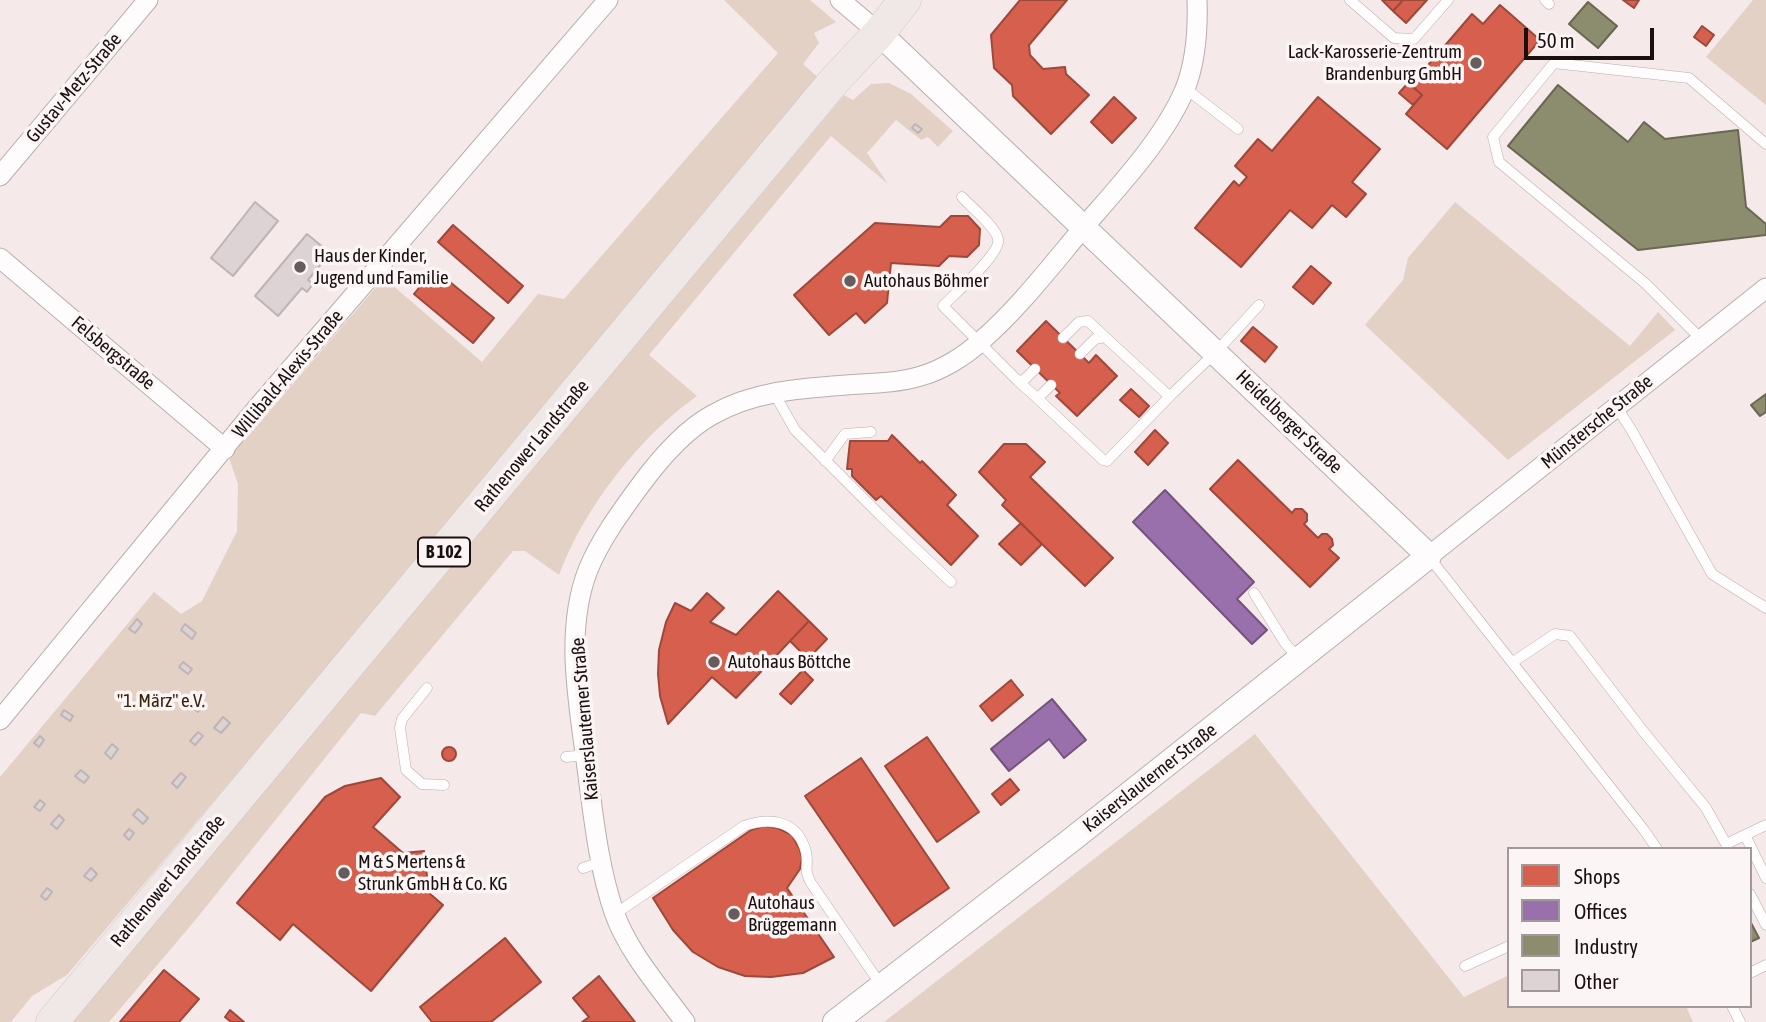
<!DOCTYPE html>
<meta charset="utf-8">
<style>
body{margin:0}
#map{position:relative;width:1766px;height:1022px;overflow:hidden;background:#f5e9e9;font-family:"Asap Condensed",sans-serif}
canvas{display:block}
.legend{position:absolute;left:1507px;top:847px;width:245px;height:161px;box-sizing:border-box;background:#fbf5f5;border:2px solid #a19999;margin:0;padding:9px 12px;list-style:none;font-size:21px;color:#1a1010}
.legend li{display:flex;align-items:center;gap:14px;height:35px}
.legend b{width:35px;border:2px solid #a19999}
.scale{position:absolute;left:1524px;top:28px;width:130px;height:32px;box-sizing:border-box;border:4px solid #1a1010;border-top:0;padding-left:9px;font-size:21px;line-height:24px;white-space:nowrap;color:#1a1010;-webkit-text-stroke:5px #fbf5f5;paint-order:stroke}
</style>
<div id="map">
<canvas width="1766" height="1022"></canvas>
<ul class="legend">
<li><b style="height:19px;background:#d6604d"></b>Shops</li>
<li><b style="height:19px;background:#9970ab"></b>Offices</li>
<li><b style="height:19px;background:#8c8c6e"></b>Industry</li>
<li><b style="height:19px;background:#ddd2d4"></b>Other</li>
</ul>
<div class="scale">50 m</div>
</div>
<script>
const c = document.querySelector('canvas').getContext('2d');
c.lineJoin = 'round';
function paint(path, color) { c.fillStyle = color; c.fill(path, 'evenodd'); }
function trace(path, color, width, dash) { c.strokeStyle = color; c.lineWidth = width; c.lineCap = dash ? 'butt' : 'round'; c.setLineDash(dash || []); c.stroke(path); }
function write(font, color, halo, rows, align = 'center') {
  c.font = font + ' "Asap Condensed",sans-serif'; c.lineWidth = 7; c.setLineDash([]); c.textBaseline = 'middle'; c.strokeStyle = halo; c.fillStyle = color; for (const [text, x, y, turn = 0] of rows) {
    c.save(); c.translate(x, y); c.rotate((+turn || 0) * Math.PI / 180); c.textAlign = isNaN(turn) ? turn : align; if (halo) c.strokeText(text, 0, 0); c.fillText(text, 0, 0); c.restore();
  }
}
paint(new Path2D(`
 M 724,0 L 810,0 L 836,22 L 814,33 L 819,43 L 803,64 L 822,81 L 67,975 L 32,996 L 11,1022 L 0,1022 L 0,777 L 154,592 L 181,614 L 202,601 L 237,531 L 238,484 L 229,458 L 384,278 L 482,362 L 538,294 L 564,299 L 778,53 Z
 M 1753,0 L 1766,0 L 1766,105 L 1706,57 Z
 M 889,83 L 911,94 L 953,131 L 938,147 L 928,137 L 921,140 L 896,120 L 867,153 L 888,184 L 831,136 L 649,355 L 697,396 C 639,437 584,508 559,575 L 525,551 L 513,551 L 375,716 L 361,713 L 197,918 L 109,1022 L 69,1022 L 844,95 L 853,100 L 871,84 Z
 M 1455,202 L 1630,346 L 1658,312 L 1675,330 L 1508,460 L 1365,325 L 1403,280 L 1408,258 Z
 M 1255,734 L 1464,997 L 1509,975 L 1509,1006 L 1686,1006 L 1693,1022 L 884,1022 Z`), '#e3d1c5');
const shops = new Path2D(`
 M 1020,0 L 1067,0 L 1029,45 L 1030,55 L 1043,69 L 1065,67 L 1066,74 L 1089,95 L 1051,134 L 1013,96 L 1012,85 L 994,68 L 991,35 Z
 M 1382,0 L 1403,0 L 1393,11 Z
 M 1403,0 L 1427,0 L 1406,23 L 1393,11 Z
 M 1623,0 L 1639,0 L 1634,8 Z
 M 1500,5 L 1540,40 L 1447,149 L 1406,114 L 1422,95 L 1411,85 L 1472,14 L 1483,24 Z
 M 1702,26 L 1714,35 L 1706,46 L 1694,37 Z
 M 1408,83 L 1422,95 L 1413,105 L 1399,93 Z
 M 1114,97 L 1136,118 L 1112,143 L 1091,122 Z
 M 1318,97 L 1380,149 L 1352,182 L 1366,194 L 1346,217 L 1332,205 L 1312,228 L 1290,210 L 1241,267 L 1195,228 L 1234,181 L 1239,186 L 1247,177 L 1235,166 L 1258,139 L 1272,151 Z
 M 951,216 L 968,216 L 980,229 L 979,245 L 967,257 L 949,256 L 939,266 L 891,263 L 887,303 L 865,323 L 856,313 L 829,335 L 794,295 L 875,223 L 940,227 Z
 M 453,225 L 523,286 L 508,303 L 438,242 Z
 M 1311,266 L 1331,283 L 1313,304 L 1293,287 Z
 M 434,269 L 494,318 L 473,343 L 414,294 Z
 M 1046,321 L 1089,363 L 1096,355 L 1117,376 L 1077,416 L 1056,396 L 1060,393 L 1017,351 Z
 M 1253,327 L 1277,347 L 1265,362 L 1241,341 Z
 M 1131,389 L 1149,406 L 1139,417 L 1120,400 Z
 M 1155,430 L 1168,443 L 1148,465 L 1135,452 Z
 M 892,435 L 920,463 L 922,461 L 956,495 L 947,505 L 978,536 L 951,565 L 881,496 L 876,500 L 852,476 L 852,469 L 847,469 L 850,441 L 888,441 Z
 M 1004,444 L 1026,444 L 1045,462 L 1030,477 L 1113,558 L 1085,586 L 1002,505 L 1006,500 L 979,472 Z
 M 1238,460 L 1292,513 L 1295,509 L 1302,509 L 1307,514 L 1307,521 L 1304,524 L 1318,538 L 1322,534 L 1327,534 L 1332,539 L 1333,545 L 1329,549 L 1339,558 L 1310,587 L 1210,489 Z
 M 1021,523 L 1042,544 L 1021,565 L 999,544 Z
 M 778,591 L 809,621 L 736,698 L 712,677 L 668,724 L 660,696 L 658,674 L 659,650 L 666,622 L 675,603 L 691,611 L 707,593 L 724,608 L 710,622 L 736,635 Z
 M 809,621 L 827,639 L 808,659 L 790,641 Z
 M 803,670 L 813,680 L 791,704 L 780,694 Z
 M 1011,680 L 1023,695 L 992,721 L 980,706 Z
 M 927,737 L 979,812 L 937,842 L 885,766 Z
 M442 754a7 7 0 1 1 14 0a7 7 0 1 1-14 0Z
 M 861,758 L 949,888 L 894,926 L 805,796 Z
 M 381,778 L 400,797 L 373,827 L 403,853 L 424,851 L 429,893 L 443,905 L 371,991 L 293,924 L 280,940 L 237,903 L 325,797 L 345,786 Z
 M 1010,779 L 1019,790 L 1001,805 L 992,794 Z
 M 764,826 L 777,828 L 792,835 L 800,850 L 802,858 L 800,869 L 787,888 L 834,957 L 803,973 L 771,977 L 745,976 L 718,967 L 693,952 L 673,930 L 653,898 L 751,830 Z
 M 505,938 L 541,982 L 491,1022 L 432,1022 L 420,1007 Z
 M 164,970 L 199,999 L 179,1022 L 120,1022 Z
 M 599,976 L 635,1022 L 582,1022 L 589,1017 L 573,998 Z
 M 230,1010 L 244,1022 L 231,1022 L 225,1017 Z`);
paint(shops, '#d6604d');
trace(shops, '#9e483b', 2);
const offices = new Path2D(`
 M 1165,490 L 1254,582 L 1237,599 L 1267,630 L 1252,644 L 1133,522 Z
 M 1052,699 L 1086,740 L 1064,758 L 1049,739 L 1009,771 L 991,749 Z`);
paint(offices, '#9970ab');
trace(offices, '#73537c', 2);
const industry = new Path2D(`
 M 1588,2 L 1617,26 L 1598,48 L 1569,24 Z
 M 1558,85 L 1628,142 L 1644,122 L 1665,139 L 1738,130 L 1746,207 L 1766,224 L 1766,235 L 1638,250 L 1508,146 Z
 M 1766,394 L 1766,412 L 1760,416 L 1751,405 Z
 M 1750,921 L 1759,938 L 1750,942 Z`);
paint(industry, '#8c8c6e');
trace(industry, '#6a6752', 2);
const building = new Path2D(`
 M 915,124 L 922,129 L 918,133 L 912,128 Z
 M 255,202 L 278,221 L 233,276 L 211,258 Z
 M 307,234 L 330,253 L 308,280 L 313,284 L 307,292 L 302,288 L 278,316 L 255,296 Z
 M 137,619 L 142,624 L 135,633 L 129,629 Z
 M 185,624 L 196,633 L 192,639 L 181,630 Z
 M 183,662 L 192,669 L 188,674 L 179,667 Z
 M 154,695 L 164,705 L 159,709 L 149,699 Z
 M 193,699 L 202,707 L 198,712 L 189,705 Z
 M 64,710 L 73,716 L 70,721 L 61,715 Z
 M 223,717 L 230,723 L 221,733 L 214,728 Z
 M 198,732 L 203,736 L 195,745 L 190,741 Z
 M 40,736 L 44,740 L 39,747 L 34,743 Z
 M 112,744 L 118,749 L 111,759 L 105,753 Z
 M 81,770 L 89,777 L 84,783 L 75,776 Z
 M 181,773 L 186,777 L 177,788 L 172,783 Z
 M 40,800 L 45,804 L 40,811 L 34,807 Z
 M 138,809 L 148,818 L 143,824 L 133,815 Z
 M 59,815 L 64,820 L 57,829 L 51,824 Z
 M 129,829 L 134,833 L 129,840 L 124,835 Z
 M 91,868 L 97,874 L 91,881 L 84,876 Z
 M 47,888 L 52,892 L 46,900 L 41,896 Z`);
paint(building, '#ddd2d4');
trace(building, '#beb4b6', 2);
const service = new Path2D(`
 M 1350,0 L 1394,38 L 1414,39 L 1448,0
 M 1545,0 L 1549,4
 M 1185,88 L 1238,129
 M 962,197 C 971,207 996,227 998,239 C 1002,253 954,294 943,306 L 1018,381 L 1024,380 L 1035,369
 M 1063,338 L 1079,322 L 1088,321 L 1105,337
 M 1701,339 L 1646,284 L 1499,162 L 1493,137 L 1554,63 L 1689,78 L 1766,144
 M 1080,354 L 1095,339 L 1105,337 L 1168,395 L 1172,394 L 1216,352 L 1259,305
 M 1018,381 L 1036,397 L 1039,397 L 1051,385
 M 774,393 L 795,430 L 880,515 L 951,582
 M 1036,397 L 1103,460 L 1107,461 L 1172,394
 M 1616,406 L 1632,431 L 1712,574 L 1766,608
 M 825,461 L 845,434 L 871,432
 M 1429,557 L 1644,830 L 1657,849
 M 1254,593 L 1285,643 L 1299,659
 M 1513,662 L 1555,634 L 1570,636 L 1643,731 L 1706,808 L 1726,844 L 1766,825
 M 427,688 L 402,719 L 400,728 L 406,770 L 422,784 L 444,785
 M 566,757 L 586,755
 M 1745,835 L 1766,878
 M 583,868 L 601,862
 M 1750,894 L 1766,925
 M 615,914 L 744,826 C 770,817 798,820 806,852 C 809,866 803,869 811,883 L 881,985
 M 1465,966 L 1509,946
 M 1750,973 L 1766,965
 M 1732,1006 L 1740,1022`);
const minor = new Path2D(`
 M 840,0 L 879,33
 M 0,176 L 148,0
 M 0,258 L 225,449
 M 1429,556 L 1766,288
 M 0,720 L 257,408 L 608,0
 M 685,1022 C 660,988 628,952 614,912 C 599,868 594,821 588,776 C 580,709 563,634 588,570 C 600,540 620,513 639,487 C 658,461 683,431 712,415 C 757,389 809,388 860,384 C 881,383 901,382 921,376 C 942,370 965,356 981,341 C 1019,308 1051,266 1083,228 C 1118,187 1164,139 1185,89 C 1196,61 1198,29 1197,0`);
const tertiary = new Path2D(`
 M 835,1022 L 1070,841 L 1429,556 L 879,33`);
const primary = new Path2D(`
 M 52,1022 L 834,81 L 879,33 L 905,0`);
trace(service, '#b8aeae', 11);
trace(minor, '#b8aeae', 21);
trace(tertiary, '#b8aeae', 26);
trace(primary, '#cdc7c7', 33);
trace(service, '#fefcfc', 10);
trace(minor, '#fefcfc', 19);
trace(tertiary, '#fefcfc', 24);
trace(primary, '#f0e8e6', 32);
for (const [x, y, r, color] of [
 [1476,63,7,"#675c5c"],
 [300,267,7,"#675c5c"],
 [850,281,7,"#675c5c"],
 [714,662,7,"#675c5c"],
 [344,873,7,"#675c5c"],
 [734,914,7,"#675c5c"]
]) { const dot = new Path2D(); dot.arc(x, y, r, 0, 2 * Math.PI); c.fillStyle = color; c.fill(dot); trace(dot, '#fbf5f5', 2.5); }
for (const [x, y, w] of [
 [444,552,52]
]) { const box = new Path2D(); box.roundRect(x - w / 2, y - 14.5, w, 29, 5); c.fillStyle = '#fbf5f5'; c.fill(box); trace(box, '#1a1010', 2); }
write('bold 18px', '#1a1010', null, [
 ["B 102",444,552]
]);
write('19px', '#1a1010', '#fbf5f5', [
 ["Lack-Karosserie-Zentrum",1462,52,"right"],
 ["Brandenburg GmbH",1462,74,"right"],
 ["Haus der Kinder,",314,256],
 ["Jugend und Familie",314,278],
 ["Autohaus Böhmer",864,281],
 ["Autohaus Böttche",728,662],
 ["M & S Mertens &",358,862],
 ["Strunk GmbH & Co. KG",358,884],
 ["Autohaus",748,903],
 ["Brüggemann",748,925]
], 'left');
write('19px', '#1a1010', '#fbf5f5', [
 ["Gustav-Metz-Straße",74,88,-50],
 ["Felsbergstraße",113,353,40],
 ["Willibald-Alexis-Straße",288,374,-50],
 ["Heidelberger Straße",1289,422,44],
 ["Münstersche Straße",1597,422,-39],
 ["Rathenower Landstraße",532,446,-50],
 ["Kaiserslauterner Straße",585,719,-95],
 ["Kaiserslauterner Straße",1150,778,-38],
 ["Rathenower Landstraße",168,881,-50]
]);
write('19px', '#3a2409', '#fbf5f5', [
 ["\"1. März\" e.V.",161,701]
]);
</script>
